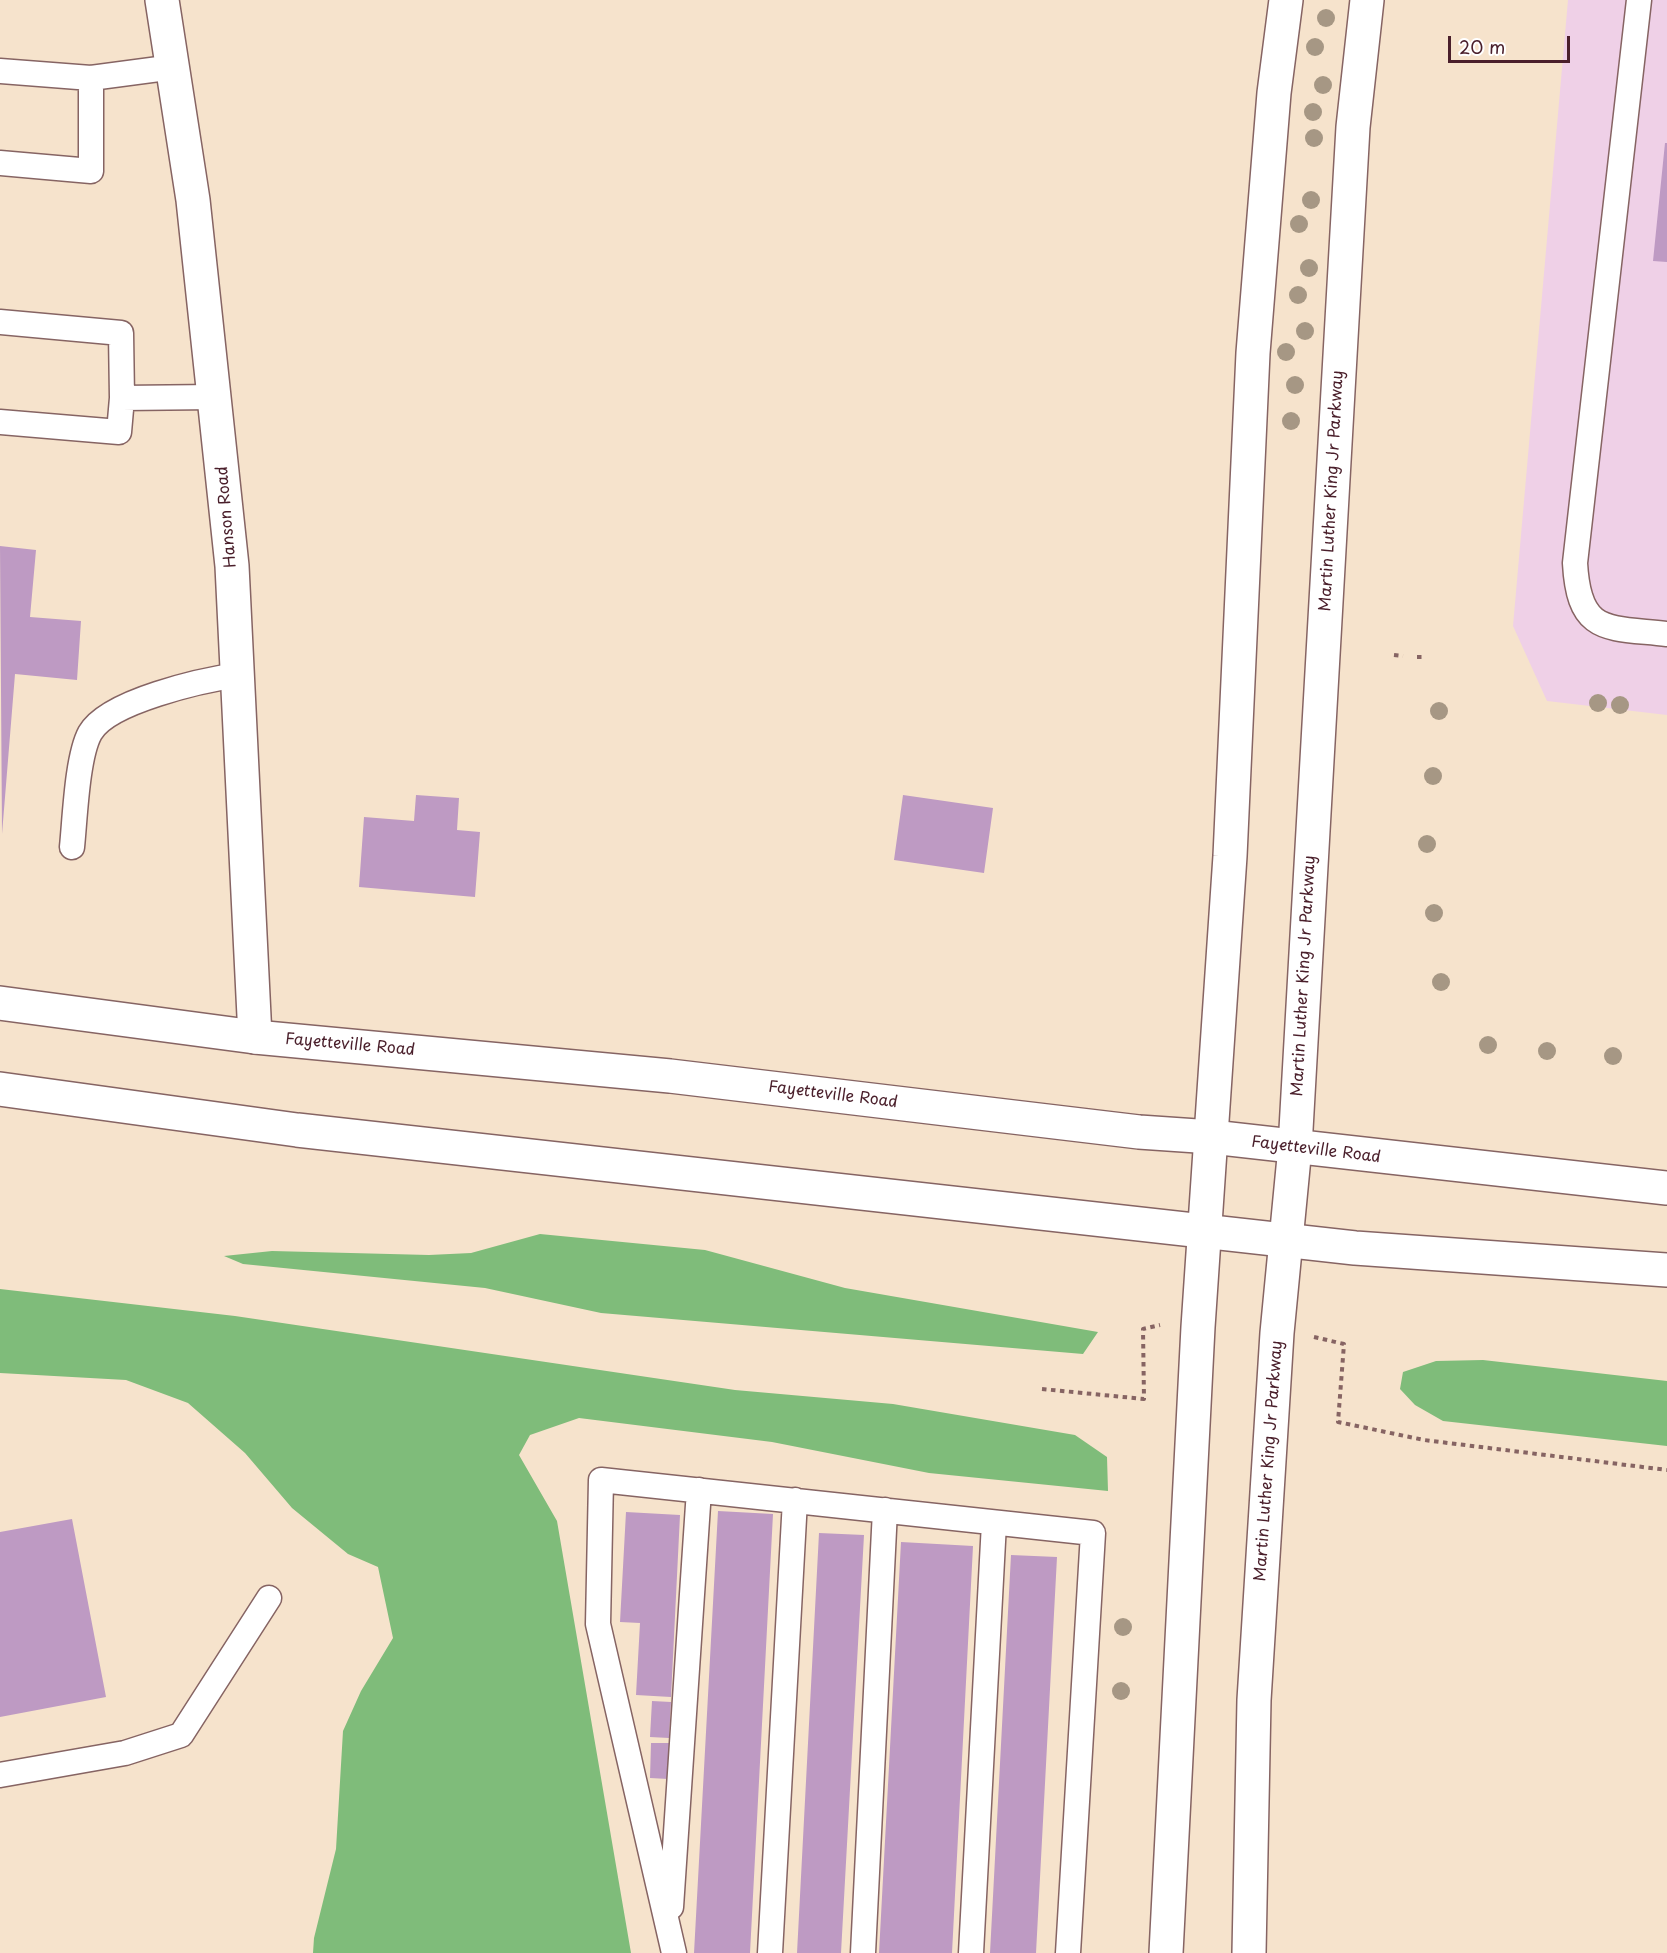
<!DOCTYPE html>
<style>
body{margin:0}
#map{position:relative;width:1667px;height:1953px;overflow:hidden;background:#f6e3cc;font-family:"Playpen Sans",sans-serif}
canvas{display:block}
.scale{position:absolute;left:1448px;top:36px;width:122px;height:27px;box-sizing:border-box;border:3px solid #4a1f2b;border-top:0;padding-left:8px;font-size:18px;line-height:21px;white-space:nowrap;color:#4a1f2b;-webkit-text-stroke:4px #fff;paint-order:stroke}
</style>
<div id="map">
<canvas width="1667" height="1953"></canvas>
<div class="scale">20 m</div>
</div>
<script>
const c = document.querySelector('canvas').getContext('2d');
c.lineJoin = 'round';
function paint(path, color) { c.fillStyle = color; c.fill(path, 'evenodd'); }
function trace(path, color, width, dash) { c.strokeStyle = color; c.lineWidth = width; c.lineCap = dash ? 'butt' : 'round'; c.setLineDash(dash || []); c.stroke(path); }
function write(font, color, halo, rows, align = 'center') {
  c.font = font + ' "Playpen Sans",sans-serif'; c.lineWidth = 4.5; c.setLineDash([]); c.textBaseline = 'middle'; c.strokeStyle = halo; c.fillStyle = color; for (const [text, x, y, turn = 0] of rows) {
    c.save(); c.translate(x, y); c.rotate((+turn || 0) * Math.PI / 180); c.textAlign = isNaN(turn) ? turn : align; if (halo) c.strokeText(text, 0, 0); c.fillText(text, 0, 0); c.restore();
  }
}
paint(new Path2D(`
 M 1568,0 L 1667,0 L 1667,715 L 1547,701 L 1513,626 Z`), '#efd0e7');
paint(new Path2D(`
 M 540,1234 L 705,1250 L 845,1288 L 1098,1332 L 1083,1354 L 601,1313 L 485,1288 L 243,1264 L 224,1256 L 272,1251 L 429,1255 L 471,1253 Z
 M 0,1289 L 235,1316 L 735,1390 L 893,1404 L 1075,1435 L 1107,1457 L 1108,1491 L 929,1473 L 772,1442 L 579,1418 L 530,1435 L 519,1455 L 557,1521 L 631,1953 L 313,1953 L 314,1938 L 336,1849 L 343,1731 L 361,1691 L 393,1638 L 378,1567 L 348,1554 L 292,1508 L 245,1453 L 188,1403 L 126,1380 L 0,1373 Z
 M 1483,1360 L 1667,1381 L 1667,1446 L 1443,1421 L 1415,1405 L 1400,1389 L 1403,1372 L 1436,1361 Z`), '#7fbc7a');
paint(new Path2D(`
 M 1665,143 L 1667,143 L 1667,262 L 1653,261 Z
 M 0,546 L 36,550 L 30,617 L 81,621 L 77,680 L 15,674 L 2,834 Z
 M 416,795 L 459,798 L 457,830 L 480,832 L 475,897 L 359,887 L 364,817 L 414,821 Z
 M 903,795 L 993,808 L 984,873 L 894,860 Z
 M 718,1511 L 773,1514 L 750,1953 L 694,1953 Z
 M 626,1512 L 680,1515 L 671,1697 L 636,1695 L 640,1623 L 620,1622 Z
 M 72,1519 L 106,1697 L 0,1717 L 0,1532 Z
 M 819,1533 L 864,1535 L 841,1953 L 797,1953 Z
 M 901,1542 L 973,1546 L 952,1953 L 879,1953 Z
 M 1011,1555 L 1057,1557 L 1036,1953 L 990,1953 Z
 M 652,1701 L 671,1702 L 669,1738 L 650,1737 Z
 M 651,1743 L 669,1743 L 668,1779 L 650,1778 Z`), '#be9ac3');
const lane = new Path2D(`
 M 1639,0 L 1575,563 C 1579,635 1607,627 1667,634
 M 0,71 L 91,78 L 174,67
 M 0,163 L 91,171 L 91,78
 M 0,322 L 121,333 L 122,398 L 119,432 L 0,422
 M 122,398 L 215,397
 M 72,847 C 75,818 77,757 90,733 C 108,701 203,680 238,675
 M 0,1775 L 125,1753 L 181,1735 L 269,1598
 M 671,1907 L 699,1490
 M 674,1953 L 598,1624 L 601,1480 L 1093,1533 L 1068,1953
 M 770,1953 L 795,1500
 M 863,1953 L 885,1510
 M 971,1953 L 994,1523`);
const street = new Path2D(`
 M 162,0 L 193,200 L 232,566 L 255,1037`);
const secondary = new Path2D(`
 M 0,1003 L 255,1037 L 670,1076 L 1139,1132 L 1212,1137 L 1667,1188
 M 0,1089 L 297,1130 L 1355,1248 L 1667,1270`);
const primary = new Path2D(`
 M 1166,1953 L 1198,1327 L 1230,856 L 1253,353 L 1274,93 L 1286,0
 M 1249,1953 L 1254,1700 L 1277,1333 L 1295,1147 L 1353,127 L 1367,0`);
trace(lane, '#866463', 27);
trace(street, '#866463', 36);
trace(secondary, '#866463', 36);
trace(primary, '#866463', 36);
trace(new Path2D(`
 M 1394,655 L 1403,656
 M 1417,657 L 1424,657
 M 1314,1337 L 1344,1344 L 1338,1422 L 1424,1440 L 1667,1470
 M 1042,1389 L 1144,1399 L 1143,1329 L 1160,1325`), '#866463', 4, [4.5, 4.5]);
trace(lane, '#fff', 24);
trace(street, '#fff', 33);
trace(secondary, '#fff', 33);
trace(primary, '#fff', 33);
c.fillStyle = '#a69784';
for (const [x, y] of [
 [1326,18],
 [1315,47],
 [1323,85],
 [1313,112],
 [1314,138],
 [1311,200],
 [1299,224],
 [1309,268],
 [1298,295],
 [1305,331],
 [1286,352],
 [1295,385],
 [1291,421],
 [1598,703],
 [1620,705],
 [1439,711],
 [1433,776],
 [1427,844],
 [1434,913],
 [1441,982],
 [1488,1045],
 [1547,1051],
 [1613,1056],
 [1123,1627],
 [1121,1691]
]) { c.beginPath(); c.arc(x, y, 9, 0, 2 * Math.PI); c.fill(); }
write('16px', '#4a1f2b', '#fff', [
 ["Martin Luther King Jr Parkway",1332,491,-87],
 ["Hanson Road",227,517,-95],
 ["Martin Luther King Jr Parkway",1304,976,-87],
 ["Fayetteville Road",350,1045,5],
 ["Fayetteville Road",833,1095,7],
 ["Fayetteville Road",1316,1150,7],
 ["Martin Luther King Jr Parkway",1269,1461,-86]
]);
</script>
